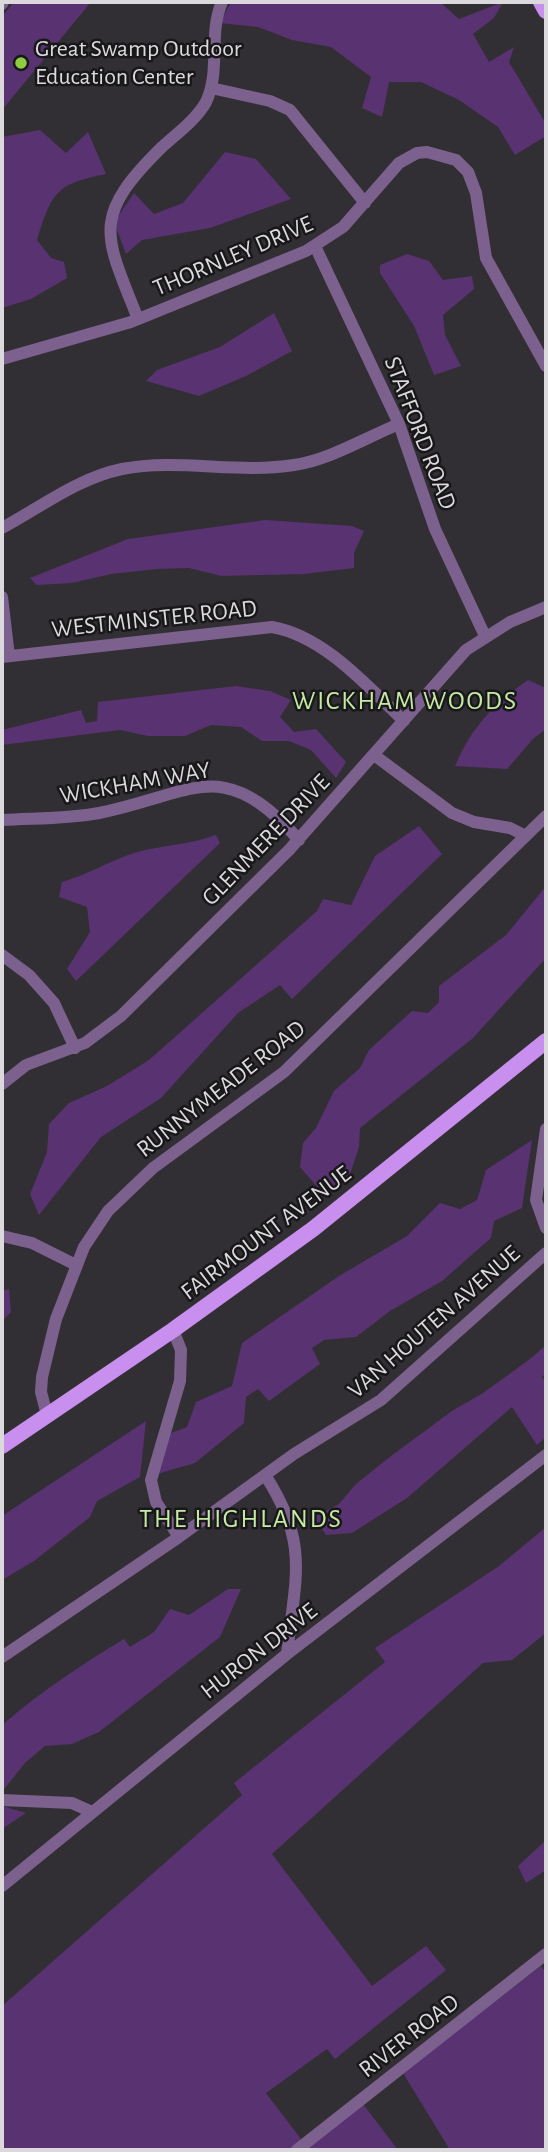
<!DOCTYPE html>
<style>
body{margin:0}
#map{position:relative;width:548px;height:2152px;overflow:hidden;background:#312f33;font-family:"Alegreya Sans",sans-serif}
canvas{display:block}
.frame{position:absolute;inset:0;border:4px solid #dbd9dc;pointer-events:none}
</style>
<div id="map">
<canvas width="548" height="2152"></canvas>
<div class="frame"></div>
</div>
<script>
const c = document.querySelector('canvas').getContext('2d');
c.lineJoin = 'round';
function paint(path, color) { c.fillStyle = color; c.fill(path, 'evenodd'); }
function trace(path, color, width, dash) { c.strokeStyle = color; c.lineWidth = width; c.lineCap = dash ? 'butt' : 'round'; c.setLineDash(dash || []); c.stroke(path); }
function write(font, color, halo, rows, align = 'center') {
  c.font = font + ' "Alegreya Sans",sans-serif'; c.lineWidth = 5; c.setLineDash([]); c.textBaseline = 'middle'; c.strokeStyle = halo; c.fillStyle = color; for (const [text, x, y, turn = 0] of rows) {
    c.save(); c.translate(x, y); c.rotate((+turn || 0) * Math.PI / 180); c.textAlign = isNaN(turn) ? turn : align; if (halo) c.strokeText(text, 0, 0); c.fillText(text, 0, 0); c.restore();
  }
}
paint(new Path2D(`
 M 14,2 L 91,2 L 2,110 L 2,17 Z
 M 231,2 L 440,2 L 459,19 L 503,2 L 494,18 L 473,34 L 489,62 L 514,47 L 509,62 L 546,124 L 546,136 L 515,155 L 498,127 L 459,100 L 421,82 L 389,82 L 382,117 L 362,108 L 371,77 L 331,47 L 292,40 L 258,27 L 220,23 Z
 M 40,130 L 66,153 L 88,132 L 106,174 C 56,184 52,192 37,240 L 51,258 L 64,262 L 67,278 L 31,299 L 2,308 L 2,137 Z
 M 225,152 L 256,159 L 291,199 L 210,228 L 142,240 L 126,254 L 114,222 L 134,193 L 154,214 L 183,203 Z
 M 407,254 L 429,261 L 443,280 L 472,276 L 474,289 L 443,315 L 445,335 L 461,366 L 434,375 L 414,326 L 380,273 L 380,265 Z
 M 274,313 L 292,351 L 246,376 L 199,396 L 146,381 L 157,370 L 220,347 Z
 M 265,520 L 352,526 L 364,531 L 354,553 L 354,568 L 304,574 L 221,576 L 189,568 L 157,569 L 111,574 L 72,583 L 37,585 L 30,578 L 128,539 Z
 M 528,680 L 546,688 L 546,729 L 533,739 L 507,769 L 455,766 C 473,725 492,706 528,680 Z
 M 236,686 L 270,691 L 291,700 L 280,717 L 294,732 L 316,729 L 346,762 L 336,778 L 311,750 L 289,741 L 262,741 L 241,727 L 211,725 L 185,736 L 148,736 L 120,730 L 2,745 L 2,730 L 81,710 L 86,723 L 97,721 L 98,702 Z
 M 419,826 L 442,854 L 292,999 L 280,985 L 238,1013 L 161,1098 L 101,1137 L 39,1215 L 30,1194 L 47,1152 L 49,1124 L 69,1103 L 107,1086 L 149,1060 L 317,911 L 323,899 L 351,905 L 375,856 Z
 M 216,835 L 220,843 L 76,981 L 67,969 L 90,932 L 87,907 L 59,897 L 62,882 C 87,875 109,861 134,853 C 161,845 189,845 216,835 Z
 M 546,886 L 546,958 L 472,1039 L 360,1128 L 359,1147 L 348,1180 L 325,1196 L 300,1167 L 303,1143 L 316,1128 L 334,1091 L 360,1068 L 369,1050 L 412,1011 L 428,1013 L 439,1002 L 439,986 L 506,935 Z
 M 532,1140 L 522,1208 L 494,1221 L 491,1238 L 442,1281 L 390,1311 L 356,1337 L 324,1340 L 312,1348 L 320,1364 L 269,1401 L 258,1389 L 246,1397 L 244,1423 L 195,1463 L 157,1474 L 171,1433 L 187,1427 L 196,1402 L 232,1386 L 242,1343 L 339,1276 L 407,1236 L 440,1203 L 460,1209 L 477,1200 L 486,1170 Z
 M 9,1289 L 11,1312 L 2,1321 L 2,1291 Z
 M 546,1345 L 546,1373 L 542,1377 L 546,1382 L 546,1437 L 537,1445 L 512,1407 L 407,1498 L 352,1533 L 326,1535 L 314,1517 L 339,1504 L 356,1484 L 391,1456 L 452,1411 L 483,1393 L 530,1359 Z
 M 146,1421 L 140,1477 L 97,1501 L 90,1517 L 34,1561 L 2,1580 L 2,1516 Z
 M 546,1527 L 546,1633 L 512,1660 L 483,1663 L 272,1854 L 372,1986 L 426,1946 L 446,1970 L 335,2059 L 327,2049 L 266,2093 L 307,2147 L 363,2104 L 398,2150 L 2,2150 L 2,2006 L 242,1795 L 234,1783 L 385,1662 L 375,1648 L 499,1566 Z
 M 228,1589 L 241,1589 L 220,1637 L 99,1732 L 72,1744 L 45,1746 L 25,1763 L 5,1788 L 2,1787 L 2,1725 C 40,1692 81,1665 124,1639 L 130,1647 L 154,1632 L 170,1609 L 189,1615 Z
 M 2,1806 L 26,1813 L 2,1829 Z
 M 546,1840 L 546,1870 L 526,1883 L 518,1866 Z
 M 541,1966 L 546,1973 L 546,2150 L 450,2150 L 403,2073 Z`), '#593271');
trace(new Path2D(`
 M 2,4 L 3,2
 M 211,88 L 270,101 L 290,110 L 365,203
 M 315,246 L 399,424 L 435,529 L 485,636
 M 138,319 C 105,235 90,218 161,148 C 176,134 196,120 206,102 C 221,71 208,34 222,2
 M 2,359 L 131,322 L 306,251 L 343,227 L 399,163 L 417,153 L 427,152 L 456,160 L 468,172 L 476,193 L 486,258 L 546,366
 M 2,528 C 41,507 78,478 122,469 C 178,458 237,474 294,465 C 329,460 365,438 399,424
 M 2,597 L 9,656
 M 2,657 L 272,627 C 324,636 367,686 404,721
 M 374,755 L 452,813 L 474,822 L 510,828 L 526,836
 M 2,820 C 34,818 67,819 99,813 C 193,794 222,753 299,840
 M 2,955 L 29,975 L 54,1003 L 75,1048
 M 2,1084 L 26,1065 L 85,1043 L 121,1016 L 289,850 L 466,650 L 510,622 L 546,607
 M 546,1129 L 536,1200 L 546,1228
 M 2,1236 L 32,1243 L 76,1265
 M 173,1330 L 181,1350 L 180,1381 L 151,1480 L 156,1502 L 179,1537
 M 47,1415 L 41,1392 L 42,1377 L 56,1319 L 84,1247 L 108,1211 L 153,1168 L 284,1072 L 546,816
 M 265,1475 C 310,1544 295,1577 287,1654
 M 2,1657 L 179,1537 L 294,1454 L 381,1400 L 546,1253
 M 2,1800 L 72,1803 L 92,1812
 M 2,1886 L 287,1654 L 546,1455
 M 297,2150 L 546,1954`), '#7c618f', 12);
trace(new Path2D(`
 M 541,2 L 546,11
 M 2,1446 L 173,1330 L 313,1229 L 546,1041`), '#c88fee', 16);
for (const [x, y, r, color] of [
 [21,63,7,"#8ecd42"]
]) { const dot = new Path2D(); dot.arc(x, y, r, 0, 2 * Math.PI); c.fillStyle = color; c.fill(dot); trace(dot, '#181719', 2.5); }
write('24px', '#dbd9dc', '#181719', [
 ["Great Swamp Outdoor",35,49],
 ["Education Center",35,77]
], 'left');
write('24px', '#dbd9dc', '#181719', [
 ["THORNLEY DRIVE",233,256,-23],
 ["STAFFORD ROAD",420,433,69],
 ["WESTMINSTER ROAD",154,619,-6],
 ["WICKHAM WAY",135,783,-10],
 ["GLENMERE DRIVE",266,840,-46],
 ["RUNNYMEADE ROAD",221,1089,-38],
 ["FAIRMOUNT AVENUE",266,1233,-37],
 ["VAN HOUTEN AVENUE",434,1322,-41],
 ["HURON DRIVE",259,1651,-38],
 ["RIVER ROAD",409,2036,-38]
]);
c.letterSpacing = '2px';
write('26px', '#c6eaa4', '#181719', [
 ["WICKHAM WOODS",405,701],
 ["THE HIGHLANDS",241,1519]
]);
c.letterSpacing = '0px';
</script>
